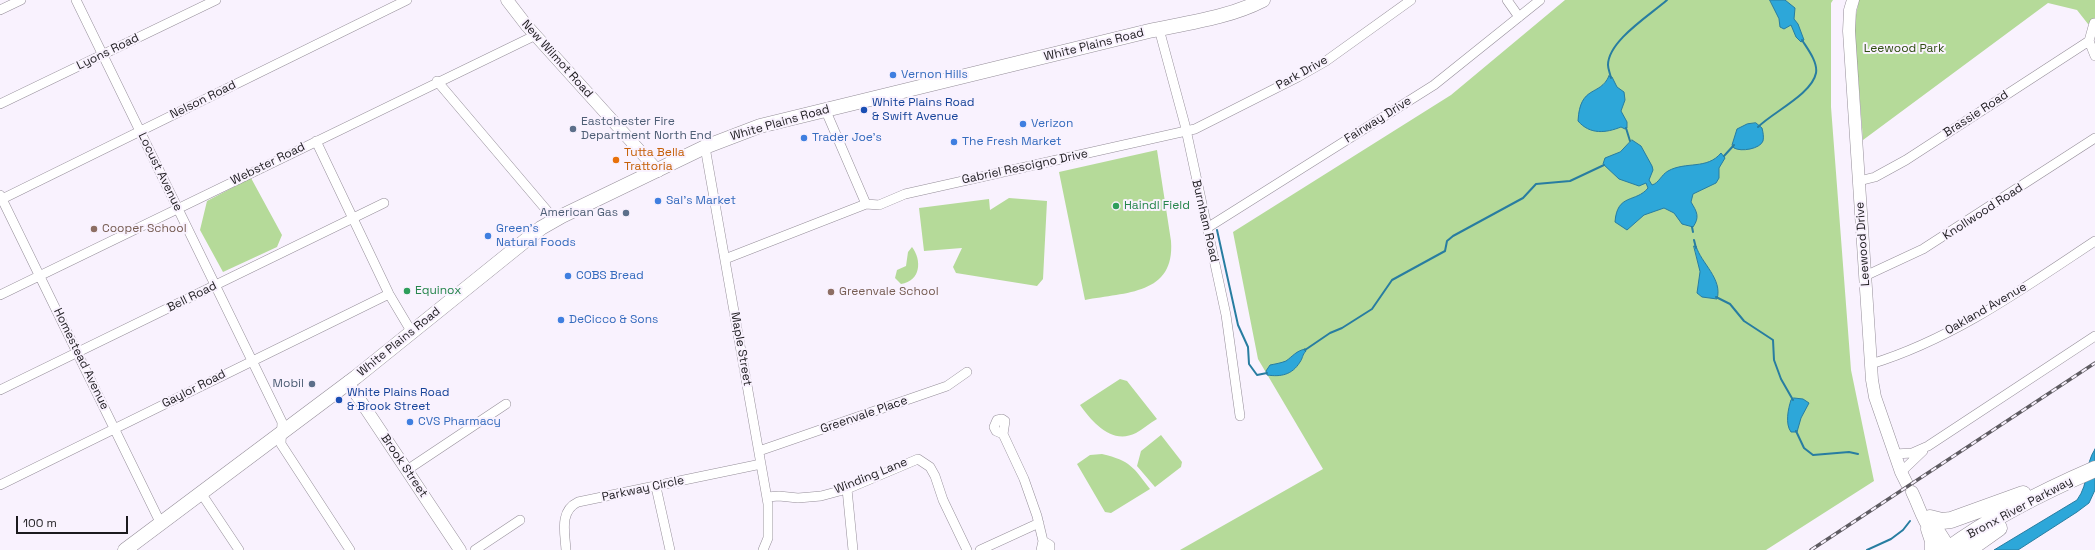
<!DOCTYPE html>
<style>
body{margin:0}
#map{position:relative;width:2095px;height:550px;overflow:hidden;background:#f9f2fe;font-family:"Space Grotesk",sans-serif}
canvas{display:block}
.scale{position:absolute;left:16px;top:516px;width:112px;height:18px;box-sizing:border-box;border:2px solid #1c1a1e;border-top:0;padding-left:5px;font-size:12px;line-height:14px;white-space:nowrap;color:#1c1a1e;-webkit-text-stroke:3px #f9f2fe;paint-order:stroke}
</style>
<div id="map">
<canvas width="2095" height="550"></canvas>
<div class="scale">100 m</div>
</div>
<script>
const c = document.querySelector('canvas').getContext('2d');
c.lineJoin = 'round';
function paint(path, color) { c.fillStyle = color; c.fill(path, 'evenodd'); }
function trace(path, color, width, dash) { c.strokeStyle = color; c.lineWidth = width; c.lineCap = dash ? 'butt' : 'round'; c.setLineDash(dash || []); c.stroke(path); }
function write(font, color, halo, rows, align = 'center') {
  c.font = font + ' "Space Grotesk",sans-serif'; c.lineWidth = 4; c.setLineDash([]); c.textBaseline = 'middle'; c.strokeStyle = halo; c.fillStyle = color; for (const [text, x, y, turn = 0] of rows) {
    c.save(); c.translate(x, y); c.rotate((+turn || 0) * Math.PI / 180); c.textAlign = isNaN(turn) ? turn : align; if (halo) c.strokeText(text, 0, 0); c.fillText(text, 0, 0); c.restore();
  }
}
paint(new Path2D(`
 M 1565,0 L 1833,0 L 1831,3 L 1831,107 L 1851,370 L 1874,481 L 1766,550 L 1180,550 L 1323,469 L 1258,359 L 1233,232 L 1451,95 Z
 M 1859,0 L 2095,0 L 2095,22 L 2088,24 L 2077,10 L 2048,3 L 1863,140 L 1854,25 Z
 M 1157,150 L 1171,241 C 1175,295 1126,292 1085,300 L 1059,172 Z
 M 251,178 L 282,235 L 277,247 L 223,272 L 200,230 L 207,201 Z
 M 1009,198 L 1047,201 L 1043,279 L 1037,286 L 956,273 L 953,267 L 962,248 L 924,251 L 919,208 L 989,199 L 990,210 Z
 M 912,247 C 922,260 921,281 901,284 L 895,278 L 897,270 L 906,266 L 908,252 Z
 M 1120,379 L 1127,381 L 1157,419 C 1150,423 1143,429 1136,433 C 1112,445 1093,423 1080,405 Z
 M 1161,435 L 1182,462 L 1181,467 L 1155,487 L 1137,466 L 1141,451 Z
 M 1102,454 C 1131,461 1133,467 1150,489 L 1111,513 L 1105,512 L 1077,464 L 1090,455 Z`), '#b5da99');
const water = new Path2D(`
 M 1770,0 L 1785,0 L 1795,8 L 1794,19 L 1798,24 L 1804,40 L 1801,42 L 1796,37 L 1791,25 L 1784,29 L 1780,27 L 1779,19 Z
 M 1609,76 L 1612,77 L 1617,87 L 1624,92 L 1625,100 L 1621,111 L 1627,122 L 1627,128 L 1625,129 L 1621,127 C 1606,133 1590,135 1578,121 C 1580,84 1600,97 1609,76 Z
 M 1756,123 L 1762,128 C 1763,132 1764,137 1763,141 C 1760,149 1741,152 1734,148 L 1732,145 L 1737,129 L 1747,124 Z
 M 1632,140 L 1641,146 L 1652,166 L 1653,170 L 1649,180 L 1652,185 C 1659,183 1661,175 1668,171 C 1686,161 1707,170 1721,153 L 1725,158 L 1719,168 L 1719,178 L 1716,183 L 1693,194 L 1691,202 C 1697,212 1700,217 1693,227 L 1682,224 L 1674,213 L 1664,208 L 1644,215 L 1627,230 L 1615,222 C 1617,193 1636,203 1648,188 L 1646,183 L 1639,186 L 1619,179 L 1603,164 L 1605,158 L 1620,152 Z
 M 1694,246 L 1696,246 C 1701,263 1723,279 1717,299 L 1702,297 L 1697,293 L 1700,272 Z
 M 1305,349 L 1306,351 C 1302,355 1303,358 1300,362 C 1292,375 1281,377 1267,375 L 1266,371 L 1270,365 C 1275,364 1281,363 1286,361 C 1293,356 1296,351 1305,349 Z
 M 1794,398 L 1803,399 L 1809,403 L 1801,418 L 1797,432 L 1791,432 C 1785,424 1788,409 1791,400 Z
 M 2095,449 L 2095,490 L 2089,503 L 2077,512 L 2018,550 L 1994,550 L 2077,500 C 2090,482 2084,466 2095,449 Z`);
paint(water, '#2da7d9');
trace(water, '#287da1', 1);
trace(new Path2D(`
 M 1611,78 C 1610,73 1608,69 1608,65 C 1608,41 1650,15 1667,0
 M 1758,127 C 1773,112 1812,94 1816,73 C 1818,62 1807,48 1802,40
 M 1626,128 L 1630,141
 M 1724,156 L 1734,145
 M 1692,227 L 1693,232
 M 1217,230 L 1238,325 L 1248,347 L 1249,364 L 1257,375 L 1267,373
 M 1694,240 L 1696,248
 M 1716,297 L 1730,304 L 1744,321 L 1773,340 L 1774,360 L 1781,379 L 1793,400
 M 1305,350 L 1330,333 L 1342,328 L 1372,309 L 1392,280 L 1445,251 L 1447,241 L 1453,236 L 1523,198 L 1536,184 L 1570,181 L 1604,165
 M 1796,431 L 1804,448 L 1813,455 L 1849,452 L 1858,454
 M 1867,550 L 1891,539 L 1903,530 L 1910,521`), '#287da1', 2);
const street = new Path2D(`
 M 76,0 L 282,422 L 281,444 L 350,550
 M 1507,0 L 1519,17
 M 0,10 L 21,0
 M 2094,23 L 2089,41 L 2095,56
 M 1159,29 L 1185,125 L 1226,315 L 1240,416
 M 437,81 L 549,213 L 553,220
 M 0,104 L 216,0
 M 825,109 L 866,204
 M 316,141 L 389,294 L 411,331
 M 705,147 L 768,504 L 768,538 L 763,550
 M 1859,181 L 1875,177 L 1906,160 L 2089,41
 M 0,195 L 161,524
 M 0,200 L 407,0
 M 1207,228 L 1434,85 L 1540,0
 M 725,259 L 866,204 L 879,205 L 905,194 L 1195,129 L 1298,77 L 1326,61 L 1411,0
 M 1865,276 L 1923,249 L 2095,138
 M 0,295 L 536,35
 M 1871,364 C 1953,339 2024,288 2095,241
 M 0,390 L 384,203
 M 1003,434 L 996,431 L 994,427 L 997,420 L 1002,419 L 1005,421 L 1003,434 L 1024,479 L 1037,516 L 1043,541 L 1041,550
 M 759,451 L 947,386 L 967,372
 M 1895,454 L 1912,453 L 1928,446 L 2095,336
 M 407,470 L 506,404
 M 1901,472 L 1923,451
 M 0,485 L 389,294
 M 656,487 L 670,550
 M 847,489 L 853,550
 M 201,493 L 239,550
 M 767,497 L 779,496 L 798,498 L 821,496 L 847,489 L 918,459 L 930,467 L 935,476 L 943,500 L 967,550
 M 1043,541 L 1050,545 L 1050,550
 M 475,550 L 520,520
 M 566,550 C 565,533 559,511 578,502 L 761,464
 M 980,550 L 1039,523`);
const secondary = new Path2D(`
 M 507,0 L 527,26 L 658,171
 M 1853,0 L 1850,10 L 1849,31 L 1872,380 L 1875,397 L 1901,472 L 1907,484
 M 348,382 L 460,550
 M 1912,492 C 1919,506 1922,519 1931,531
 M 1931,519 L 1951,550`);
const primary = new Path2D(`
 M 125,550 L 356,377 L 541,228 L 562,216 L 705,147 L 760,126 L 1149,31 C 1187,23 1228,18 1263,0`);
const highway = new Path2D(`
 M 1930,518 L 1942,521 L 1951,520 L 2023,494
 M 1929,529 L 1933,541 L 1933,550
 M 1947,550 C 1992,517 2044,491 2095,469
 M 1968,550 L 1999,528`);
trace(street, '#958e99', 10);
trace(secondary, '#958e99', 13);
trace(primary, '#958e99', 15);
trace(highway, '#958e99', 17);
trace(street, '#fff', 9);
trace(secondary, '#fff', 12);
trace(primary, '#fff', 14);
trace(highway, '#fff', 16);
const rail = new Path2D(`
 M 1811,550 L 2095,363`);
trace(rail, '#5e5b61', 3.5);
trace(rail, '#f9f2fe', 2, [6]);
for (const [x, y, r, color] of [
 [893,75,4,"#3f7fe0"],
 [864,110,4,"#1a4fb4"],
 [1023,124,4,"#3f7fe0"],
 [573,129,4,"#5c6f8a"],
 [804,138,4,"#3f7fe0"],
 [954,142,4,"#3f7fe0"],
 [616,160,4,"#e8710a"],
 [658,201,4,"#3f7fe0"],
 [1116,206,4,"#2e9e5b"],
 [626,213,4,"#5c6f8a"],
 [94,229,4,"#8d6e63"],
 [488,236,4,"#3f7fe0"],
 [568,276,4,"#3f7fe0"],
 [407,291,4,"#2e9e5b"],
 [831,292,4,"#8d6e63"],
 [561,320,4,"#3f7fe0"],
 [312,384,4,"#5c6f8a"],
 [339,400,4,"#1a4fb4"],
 [410,422,4,"#3f7fe0"]
]) { const dot = new Path2D(); dot.arc(x, y, r, 0, 2 * Math.PI); c.fillStyle = color; c.fill(dot); trace(dot, '#f9f2fe', 1.5); }
write('12px', '#1c1a1e', '#f9f2fe', [
 ["White Plains Road",1094,45,-14],
 ["Lyons Road",108,52,-26],
 ["New Wilmot Road",557,59,48],
 ["Park Drive",1302,73,-29],
 ["Nelson Road",203,100,-26],
 ["Brassie Road",1976,114,-33],
 ["Fairway Drive",1378,120,-32],
 ["White Plains Road",780,123,-16],
 ["Webster Road",268,164,-26],
 ["Gabriel Rescigno Drive",1025,167,-12],
 ["Locust Avenue",160,172,64],
 ["Knollwood Road",1983,212,-33],
 ["Burnham Road",1205,221,77],
 ["Leewood Drive",1863,244,-94],
 ["Bell Road",192,297,-26],
 ["Oakland Avenue",1986,309,-30],
 ["White Plains Road",399,342,-39],
 ["Maple Street",741,349,80],
 ["Homestead Avenue",81,359,64],
 ["Gaylor Road",194,389,-27],
 ["Greenvale Place",864,415,-19],
 ["Brook Street",404,466,56],
 ["Winding Lane",871,476,-22],
 ["Parkway Circle",643,489,-12],
 ["Bronx River Parkway",2020,508,-28]
]);
write('12px', '#304e12', '#f9f2fe', [
 ["Leewood Park",1904,49]
]);
write('12px', '#366cbe', '#f9f2fe', [
 ["Vernon Hills",901,75],
 ["Verizon",1031,124],
 ["Trader Joe's",812,138],
 ["The Fresh Market",962,142],
 ["Sal's Market",666,201],
 ["Green's",496,229],
 ["Natural Foods",496,243],
 ["COBS Bread",576,276],
 ["DeCicco & Sons",569,320],
 ["CVS Pharmacy",418,422]
], 'left');
write('12px', '#164399', '#f9f2fe', [
 ["White Plains Road",872,103],
 ["& Swift Avenue",872,117],
 ["White Plains Road",347,393],
 ["& Brook Street",347,407]
], 'left');
write('12px', '#4e5e75', '#f9f2fe', [
 ["Eastchester Fire",581,122,"left"],
 ["Department North End",581,136,"left"],
 ["American Gas",618,213],
 ["Mobil",304,384]
], 'right');
write('12px', '#c56008', '#f9f2fe', [
 ["Tutta Bella",624,153],
 ["Trattoria",624,167]
], 'left');
write('12px', '#27864d', '#f9f2fe', [
 ["Haindl Field",1124,206],
 ["Equinox",415,291]
], 'left');
write('12px', '#785e54', '#f9f2fe', [
 ["Cooper School",102,229],
 ["Greenvale School",839,292]
], 'left');
</script>
